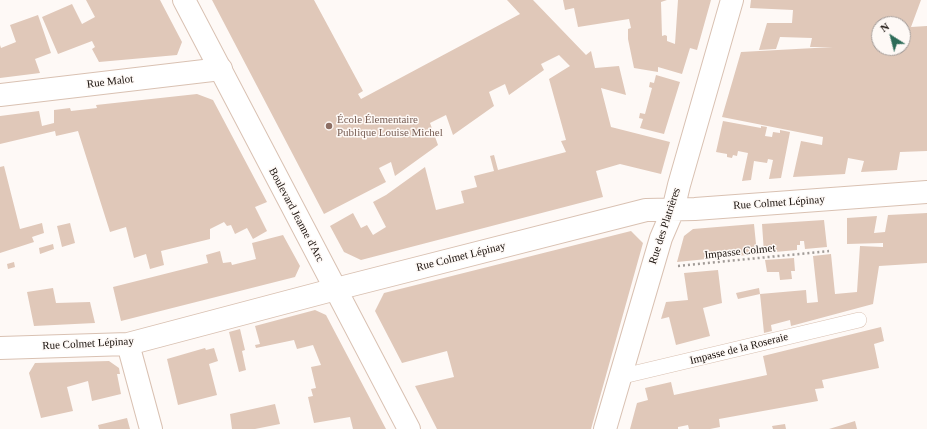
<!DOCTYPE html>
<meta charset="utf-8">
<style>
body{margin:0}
#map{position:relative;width:927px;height:429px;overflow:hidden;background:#fef9f6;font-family:Georgia,serif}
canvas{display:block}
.north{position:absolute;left:871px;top:16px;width:40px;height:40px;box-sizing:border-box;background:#fef9f6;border:1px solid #a29b98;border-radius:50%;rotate:324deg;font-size:11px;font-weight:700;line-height:16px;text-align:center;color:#170f0a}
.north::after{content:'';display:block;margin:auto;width:14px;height:18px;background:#2e6c59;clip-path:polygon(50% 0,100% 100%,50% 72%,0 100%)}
</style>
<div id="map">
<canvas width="927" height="429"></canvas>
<div class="north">N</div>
</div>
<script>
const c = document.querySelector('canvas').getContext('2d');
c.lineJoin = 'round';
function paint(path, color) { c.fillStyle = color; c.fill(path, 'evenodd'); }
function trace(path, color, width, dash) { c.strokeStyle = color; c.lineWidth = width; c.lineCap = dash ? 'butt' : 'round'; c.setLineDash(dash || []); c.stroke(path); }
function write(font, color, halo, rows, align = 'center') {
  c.font = font + ' Georgia,serif'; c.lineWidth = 3; c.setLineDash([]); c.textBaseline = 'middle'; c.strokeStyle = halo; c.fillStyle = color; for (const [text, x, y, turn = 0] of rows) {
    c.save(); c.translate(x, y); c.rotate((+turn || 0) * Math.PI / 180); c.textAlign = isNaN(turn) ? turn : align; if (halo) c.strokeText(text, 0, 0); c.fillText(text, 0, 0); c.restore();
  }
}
paint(new Path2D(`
 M 86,0 L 160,0 L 182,42 L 177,55 L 99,62 L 92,49 L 95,47 L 92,41 L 58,54 L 42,17 L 72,4 L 82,24 L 95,17 Z
 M 212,0 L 314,0 L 363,91 L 358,94 L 361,99 L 520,14 L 507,0 L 533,0 L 586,55 L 591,51 L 595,68 L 619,66 L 626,95 L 601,88 L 611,127 L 670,142 L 661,174 L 620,164 L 596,171 L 603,197 L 361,260 L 344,252 L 330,226 L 353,213 L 361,228 L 367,225 L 373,235 L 386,227 L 373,202 L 386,195 L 425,167 L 436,210 L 464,203 L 461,191 L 477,187 L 474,176 L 494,171 L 490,156 L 494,155 L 498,170 L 566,152 L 561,141 L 566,140 L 549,79 L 570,66 L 559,55 L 541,64 L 544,70 L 509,95 L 505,84 L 489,92 L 494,106 L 453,135 L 446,115 L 430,123 L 438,145 L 395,176 L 391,162 L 379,168 L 386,182 L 324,214 Z
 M 563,0 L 667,0 L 661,2 L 662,36 L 665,35 L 667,36 L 667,41 L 675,44 L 678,0 L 711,0 L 697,50 L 690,48 L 682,74 L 658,67 L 658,72 L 634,68 L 628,39 L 628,29 L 631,28 L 629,19 L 578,27 L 574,8 L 565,10 Z
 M 751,0 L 921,0 L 911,27 L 927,26 L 927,151 L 900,152 L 897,170 L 861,172 L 864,161 L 848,158 L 845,174 L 793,177 L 801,141 L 822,145 L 823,137 L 722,117 L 741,52 L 833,47 L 810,47 L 812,38 L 780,37 L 776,49 L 759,50 L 767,23 L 792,23 L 793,10 L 750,8 ZM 879,24 L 903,24 L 903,48 L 879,48 Z
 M 38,15 L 51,53 L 35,59 L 40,73 L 0,78 L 0,45 L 1,48 L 16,42 L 10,25 Z
 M 656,75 L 680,82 L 664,134 L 640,128 L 643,119 L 639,118 L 640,113 L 645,114 L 652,88 L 649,87 L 650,82 L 654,83 Z
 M 197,94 L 213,100 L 267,202 L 255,207 L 267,231 L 253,239 L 247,228 L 235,234 L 231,225 L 227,226 L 224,222 L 210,229 L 210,239 L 161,251 L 164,265 L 150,269 L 146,254 L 134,258 L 126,227 L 110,232 L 78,131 L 56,136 L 55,131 L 0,144 L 0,116 L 39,111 L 42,126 L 54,123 L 54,110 L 70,108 L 71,111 L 97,108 L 96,105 Z
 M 723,121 L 761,128 L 761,126 L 767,127 L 765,136 L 772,137 L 773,132 L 780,133 L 780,130 L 790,132 L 781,178 L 769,179 L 773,160 L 768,159 L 767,163 L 754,161 L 751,180 L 742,181 L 748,153 L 738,151 L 737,156 L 733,155 L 732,158 L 727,157 L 727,154 L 716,152 Z
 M 4,166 L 20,229 L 42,223 L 44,233 L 32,237 L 34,242 L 0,253 L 0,167 Z
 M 927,213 L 927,263 L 879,266 L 873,304 L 791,326 L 790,320 L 771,325 L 772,331 L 764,333 L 760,294 L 806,290 L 807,303 L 818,302 L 813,256 L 831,254 L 835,294 L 857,292 L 860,246 L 883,247 L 883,243 L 847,244 L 847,218 L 877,216 L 874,233 L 885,232 L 888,215 Z
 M 824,220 L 827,247 L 805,249 L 804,241 L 800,241 L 800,245 L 797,245 L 797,250 L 764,253 L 762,224 Z
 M 70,223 L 75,243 L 62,247 L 57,226 Z
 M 754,224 L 757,254 L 677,262 L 684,236 L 693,229 Z
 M 631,231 L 643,243 L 591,429 L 437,429 L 415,386 L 454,377 L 447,351 L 402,363 L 375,311 L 384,293 Z
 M 283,235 L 300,266 L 295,277 L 121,321 L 113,287 L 208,263 L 206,255 L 220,251 L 223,263 L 231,262 L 232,265 L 256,259 L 252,243 Z
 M 53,244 L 54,249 L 40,254 L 39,248 Z
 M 794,258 L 795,271 L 791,271 L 792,279 L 780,280 L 779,272 L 767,272 L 765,260 Z
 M 14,262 L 15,267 L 8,269 L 7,264 Z
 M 718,270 L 722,303 L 703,308 L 710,336 L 676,345 L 669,317 L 661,319 L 666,302 L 688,300 L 684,273 Z
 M 53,288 L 56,303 L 90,302 L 95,323 L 34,326 L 27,292 Z
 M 759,288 L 760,294 L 738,299 L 736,293 Z
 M 315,310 L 326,315 L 386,429 L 353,429 L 350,417 L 314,423 L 308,397 L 313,396 L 311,389 L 316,388 L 311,367 L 321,365 L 313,345 L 297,349 L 294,340 L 256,348 L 255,345 L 260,344 L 255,326 Z
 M 881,327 L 884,341 L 874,344 L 879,368 L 822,380 L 824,388 L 815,389 L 818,401 L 719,419 L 720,427 L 710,429 L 689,429 L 688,425 L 678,427 L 678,429 L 630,429 L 637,403 L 648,400 L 645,388 L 671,382 L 674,395 L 767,375 L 763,356 Z
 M 240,329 L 245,350 L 242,351 L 246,370 L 239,372 L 229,332 Z
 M 205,348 L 206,350 L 214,348 L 218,361 L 209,364 L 217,395 L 178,405 L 167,359 Z
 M 109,361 L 119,368 L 120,374 L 117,374 L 121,394 L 92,401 L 88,381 L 67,387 L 73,411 L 41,418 L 29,373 L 35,363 Z
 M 275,404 L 280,424 L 255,429 L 232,429 L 230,414 Z
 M 127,418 L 130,429 L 99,429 L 98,425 Z
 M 855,421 L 857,429 L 829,429 Z
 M 785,424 L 786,429 L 773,429 L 772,426 Z`), '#e0c8b9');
const service = new Path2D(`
 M 619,377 L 859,320`);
const minor = new Path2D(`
 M 0,95 L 221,69
 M 128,344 L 151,429
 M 0,348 L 128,344 L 336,289 L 646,210 L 695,209 L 927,192
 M 605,429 L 661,238 L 673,210 L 679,185 L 732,0`);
const tertiary = new Path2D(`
 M 184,0 L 409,429`);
trace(service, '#d9c1b2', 16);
trace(minor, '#d9c1b2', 24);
trace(tertiary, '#d9c1b2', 24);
trace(new Path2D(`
 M 678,266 L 829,251`), '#a19b97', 2.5, [2, 3]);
trace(service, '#fff', 15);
trace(minor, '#fff', 22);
trace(tertiary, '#fff', 22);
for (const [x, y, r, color] of [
 [329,126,4,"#8d6e63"]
]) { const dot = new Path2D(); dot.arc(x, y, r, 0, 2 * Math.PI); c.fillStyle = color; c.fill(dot); trace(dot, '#fef9f6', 1.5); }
write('11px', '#170f0a', '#fef9f6', [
 ["Rue Malot",110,82,-7],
 ["Rue Colmet Lépinay",779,203,-4],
 ["Boulevard Jeanne d'Arc",296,215,62],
 ["Rue des Platrières",665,226,-72],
 ["Impasse Colmet",740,252,-6],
 ["Rue Colmet Lépinay",461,257,-14],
 ["Rue Colmet Lépinay",88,344,-3],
 ["Impasse de la Roseraie",739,349,-14]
]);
write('11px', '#785e54', '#fef9f6', [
 ["École Élementaire",337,120],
 ["Publique Louise Michel",337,133]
], 'left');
</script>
